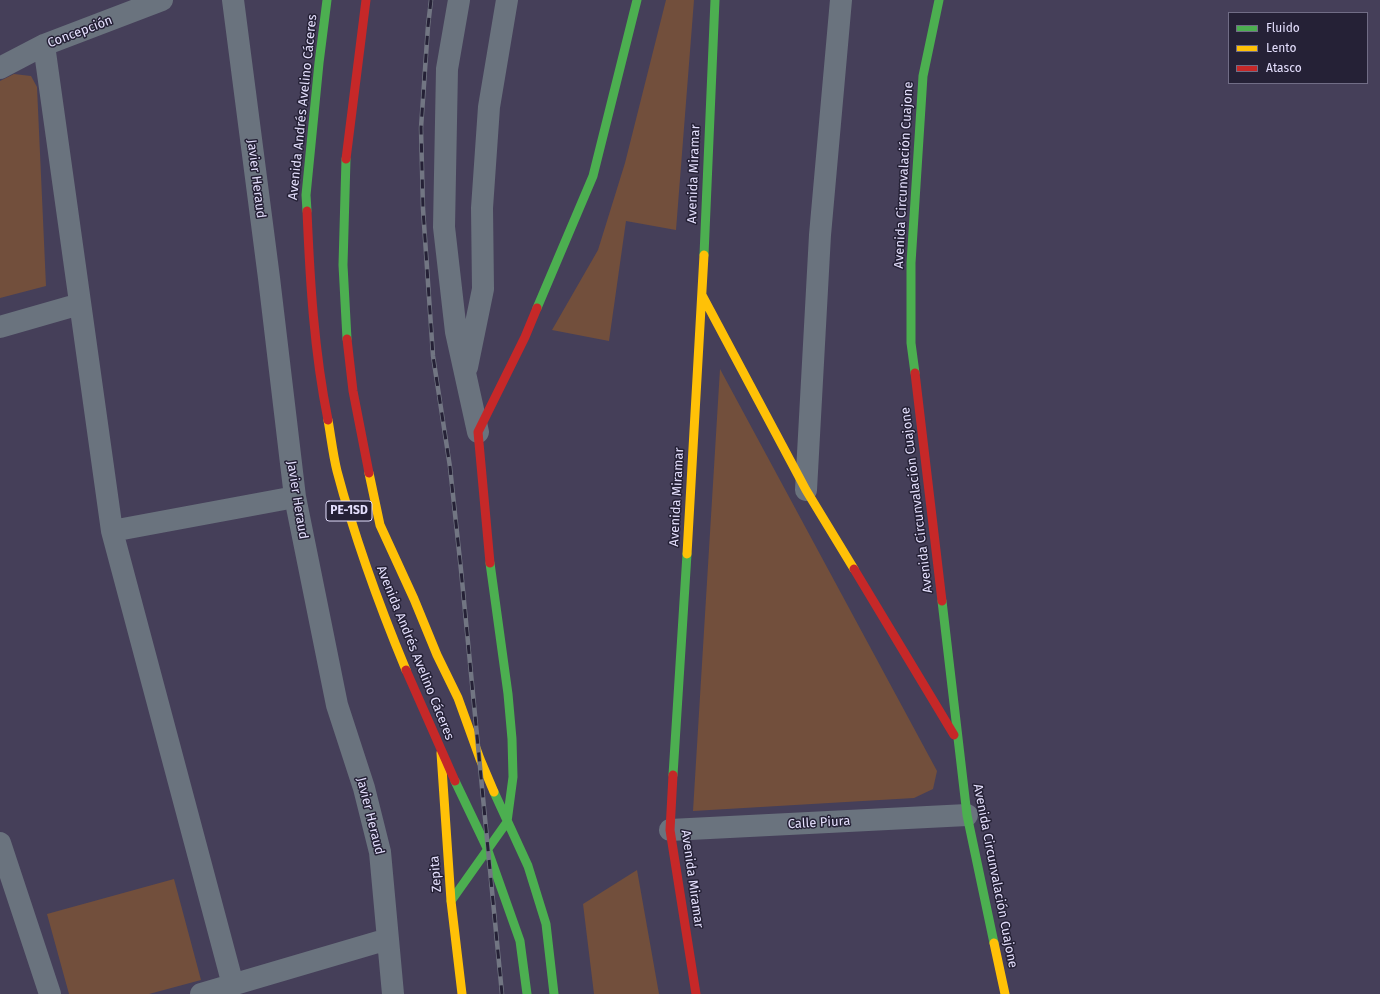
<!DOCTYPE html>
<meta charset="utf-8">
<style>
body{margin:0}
#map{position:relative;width:1380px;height:994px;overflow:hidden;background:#453f59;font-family:"Fira Sans",sans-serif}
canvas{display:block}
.legend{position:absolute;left:1228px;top:12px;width:140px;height:72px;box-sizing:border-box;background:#252136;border:1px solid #716d86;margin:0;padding:5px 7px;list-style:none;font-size:12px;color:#e4dffd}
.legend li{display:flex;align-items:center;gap:8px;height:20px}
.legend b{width:20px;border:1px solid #716d86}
</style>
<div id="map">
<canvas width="1380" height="994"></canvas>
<ul class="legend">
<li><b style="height:5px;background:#4caf50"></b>Fluido</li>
<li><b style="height:5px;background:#ffc107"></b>Lento</li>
<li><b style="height:5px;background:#c62828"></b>Atasco</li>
</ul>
</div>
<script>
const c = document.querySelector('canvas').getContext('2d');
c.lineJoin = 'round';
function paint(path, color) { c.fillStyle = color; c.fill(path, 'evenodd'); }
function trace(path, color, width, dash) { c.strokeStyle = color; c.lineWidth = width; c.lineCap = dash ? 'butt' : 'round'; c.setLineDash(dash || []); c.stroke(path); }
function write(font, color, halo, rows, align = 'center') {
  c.font = font + ' "Fira Sans",sans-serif'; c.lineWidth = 3; c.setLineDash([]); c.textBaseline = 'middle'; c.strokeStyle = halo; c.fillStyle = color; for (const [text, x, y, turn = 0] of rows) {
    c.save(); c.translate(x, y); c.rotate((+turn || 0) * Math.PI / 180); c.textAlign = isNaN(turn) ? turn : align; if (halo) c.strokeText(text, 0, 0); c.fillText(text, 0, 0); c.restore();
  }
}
paint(new Path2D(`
 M 666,0 L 694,0 L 676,230 L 626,221 L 609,341 L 552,330 L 598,250 L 625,163 Z
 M 14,74 L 31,76 L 37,87 L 46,286 L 0,298 L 0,81 Z
 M 720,369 L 937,771 L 933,789 L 914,798 L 693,811 Z
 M 637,870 L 659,994 L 594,994 L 583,904 Z
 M 174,879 L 201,980 L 149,994 L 69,994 L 47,914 Z`), '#724f3c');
trace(new Path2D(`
 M 233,0 L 269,278 L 295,497 L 337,705 L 364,788 L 380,852 L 393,994
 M 459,0 L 447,69 L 444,227 L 456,332 L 478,432
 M 44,45 L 112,531 L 233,985
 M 0,68 L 44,45 L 162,0
 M 0,327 L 80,304
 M 467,367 L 483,289 L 482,208 L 489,107 L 507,0
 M 806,490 L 820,235 L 841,0
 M 112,531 L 295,497
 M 670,830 L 967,815
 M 0,843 L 50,994
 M 201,994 L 388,939`), '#6a737e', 22);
trace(new Path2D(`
 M 346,159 L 343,265 L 347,339
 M 307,211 L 306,195 L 319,63 L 327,0
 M 704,255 L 715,0
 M 537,308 L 593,176 L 637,0
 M 915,373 L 911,343 L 911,263 L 923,76 L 939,0
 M 942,601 L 967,815 L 994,943
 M 673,775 L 687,554
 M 455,781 L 487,848 L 520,941 L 527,994
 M 494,792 L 528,866 L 546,924 L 554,994
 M 451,901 L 507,822 L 513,777 L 512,739 L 508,694 L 490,563`), '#4caf50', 9);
trace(new Path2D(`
 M 702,295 L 806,490 L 854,569
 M 328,420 C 331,437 333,455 337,471 C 355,539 379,605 406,670
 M 369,473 L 380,525 L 414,599 L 437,655 L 458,698 L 480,759 L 494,792
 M 687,554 L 704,255
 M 441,753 L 451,901 L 462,994
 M 994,943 L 1005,994`), '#ffc107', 9);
trace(new Path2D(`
 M 346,159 L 366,0
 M 307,211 C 310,281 314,351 328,420
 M 347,339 L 353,391 L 369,473
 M 915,373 L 942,601
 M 490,563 L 478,432 L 525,337 L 537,308
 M 854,569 L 954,735
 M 406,670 L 455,781
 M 673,775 L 670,830 L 696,994`), '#c62828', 9);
const rail = new Path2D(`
 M 431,0 L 428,26 L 421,128 L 423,209 L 433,356 L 450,467 L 461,570 L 502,994`);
trace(rail, '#727683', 4.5);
trace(rail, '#252136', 3, [9]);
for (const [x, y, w] of [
 [349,511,46]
]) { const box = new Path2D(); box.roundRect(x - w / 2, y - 10, w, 20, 3); c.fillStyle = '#252136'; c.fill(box); trace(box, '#e4dffd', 1); }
write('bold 12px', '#e4dffd', null, [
 ["PE-1SD",349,511]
]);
write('13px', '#e4dffd', '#252136', [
 ["Concepción",80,32,-21],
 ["Avenida Andrés Avelino Cáceres",303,107,-84],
 ["Avenida Miramar",694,174,-88],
 ["Avenida Circunvalación Cuajone",904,175,-87],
 ["Javier Heraud",256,179,83],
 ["Avenida Miramar",677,497,-87],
 ["Javier Heraud",297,500,81],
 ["Avenida Circunvalación Cuajone",917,500,-97],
 ["Avenida Andrés Avelino Cáceres",415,653,68],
 ["Javier Heraud",370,816,76],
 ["Calle Piura",819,823,-3],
 ["Zepita",436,874,-94],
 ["Avenida Circunvalación Cuajone",995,876,79],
 ["Avenida Miramar",692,879,82]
]);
</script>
